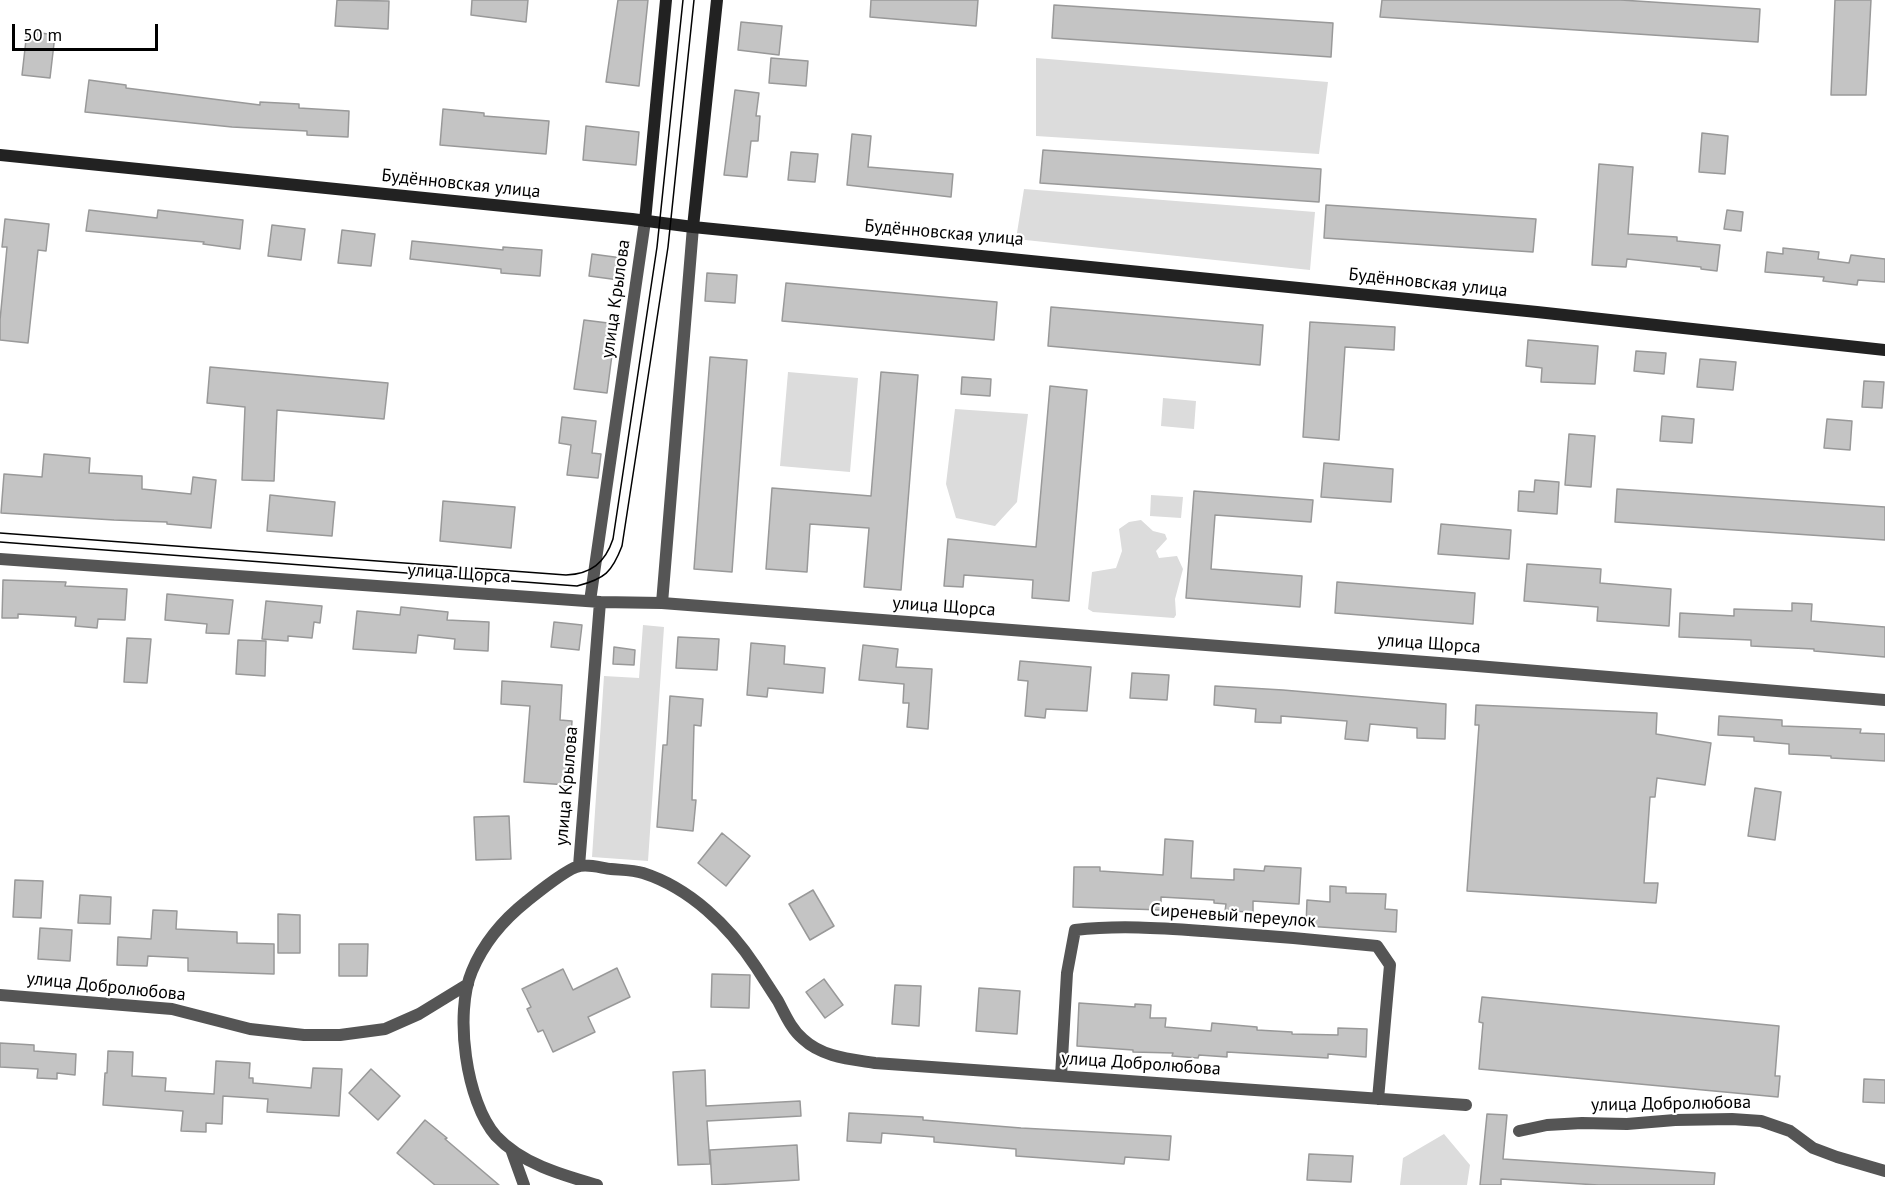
<!DOCTYPE html>
<meta charset="utf-8">
<style>
body{margin:0}
#map{position:relative;width:1885px;height:1185px;overflow:hidden;background:#fff;font-family:"PT Sans",sans-serif}
canvas{display:block}
.scale{position:absolute;left:12px;top:24px;width:146px;height:27px;box-sizing:border-box;border:3px solid #000;border-top:0;padding-left:8px;font-size:18px;line-height:21px;white-space:nowrap;color:#000;-webkit-text-stroke:4px #fff;paint-order:stroke}
</style>
<div id="map">
<canvas width="1885" height="1185"></canvas>
<div class="scale">50 m</div>
</div>
<script>
const c = document.querySelector('canvas').getContext('2d');
c.lineJoin = 'round';
function paint(path, color) { c.fillStyle = color; c.fill(path, 'evenodd'); }
function trace(path, color, width, dash) { c.strokeStyle = color; c.lineWidth = width; c.lineCap = dash ? 'butt' : 'round'; c.setLineDash(dash || []); c.stroke(path); }
function write(font, color, halo, rows, align = 'center') {
  c.font = font + ' "PT Sans",sans-serif'; c.lineWidth = 4.5; c.setLineDash([]); c.textBaseline = 'middle'; c.strokeStyle = halo; c.fillStyle = color; for (const [text, x, y, turn = 0] of rows) {
    c.save(); c.translate(x, y); c.rotate((+turn || 0) * Math.PI / 180); c.textAlign = isNaN(turn) ? turn : align; if (halo) c.strokeText(text, 0, 0); c.fillText(text, 0, 0); c.restore();
  }
}
paint(new Path2D(`
 M 1036,58 L 1328,82 L 1319,154 L 1036,136 Z
 M 1024,189 L 1315,212 L 1310,270 L 1016,239 Z
 M 788,372 L 858,378 L 850,472 L 780,466 Z
 M 1163,398 L 1196,401 L 1194,429 L 1161,426 Z
 M 955,409 L 1028,414 L 1017,502 L 995,526 L 956,518 L 946,484 Z
 M 1151,495 L 1183,497 L 1181,518 L 1150,516 Z
 M 1141,520 L 1153,531 L 1165,534 L 1167,539 L 1156,551 L 1159,558 L 1177,556 L 1183,569 L 1175,599 L 1176,615 L 1174,618 L 1093,612 L 1088,609 L 1092,572 L 1116,568 L 1122,551 L 1119,529 L 1129,522 Z
 M 643,625 L 664,627 L 648,861 L 592,857 L 604,676 L 639,678 Z
 M 1444,1134 L 1470,1165 L 1467,1185 L 1400,1185 L 1403,1158 Z`), '#dcdcdc');
const building = new Path2D(`
 M 337,0 L 389,1 L 388,29 L 335,26 Z
 M 472,0 L 528,0 L 526,22 L 471,15 Z
 M 618,0 L 648,0 L 639,86 L 606,82 Z
 M 871,0 L 978,0 L 976,26 L 870,17 Z
 M 1382,0 L 1621,0 L 1760,9 L 1758,42 L 1380,17 Z
 M 1835,0 L 1871,0 L 1866,95 L 1831,95 Z
 M 1054,5 L 1333,23 L 1331,57 L 1052,38 Z
 M 741,22 L 782,26 L 779,55 L 738,50 Z
 M 27,31 L 55,35 L 50,78 L 22,75 Z
 M 771,58 L 808,61 L 806,86 L 769,83 Z
 M 89,80 L 126,85 L 126,88 L 260,105 L 260,102 L 299,104 L 299,108 L 349,111 L 348,137 L 307,135 L 307,131 L 232,127 L 85,112 Z
 M 735,90 L 759,93 L 756,116 L 760,116 L 758,141 L 751,141 L 747,177 L 724,175 Z
 M 443,109 L 484,113 L 484,116 L 549,121 L 546,154 L 440,145 Z
 M 586,126 L 639,132 L 636,165 L 583,160 Z
 M 1702,133 L 1728,136 L 1725,174 L 1699,172 Z
 M 852,134 L 871,136 L 868,167 L 953,174 L 951,197 L 847,185 Z
 M 1043,150 L 1321,169 L 1319,202 L 1040,183 Z
 M 791,152 L 818,154 L 815,182 L 788,180 Z
 M 1599,164 L 1633,167 L 1628,234 L 1677,237 L 1677,241 L 1720,245 L 1717,271 L 1701,269 L 1701,267 L 1627,259 L 1626,267 L 1592,265 Z
 M 1326,205 L 1536,219 L 1533,252 L 1324,238 Z
 M 89,210 L 157,218 L 158,210 L 243,220 L 240,249 L 203,244 L 204,242 L 86,231 Z
 M 1727,210 L 1743,212 L 1741,231 L 1724,229 Z
 M 5,219 L 49,224 L 46,251 L 38,250 L 28,343 L 0,340 L 0,320 L 7,247 L 2,247 Z
 M 272,225 L 305,229 L 301,260 L 268,256 Z
 M 342,230 L 375,234 L 371,266 L 338,263 Z
 M 412,241 L 503,250 L 503,247 L 542,250 L 540,276 L 501,273 L 501,269 L 410,259 Z
 M 1783,248 L 1819,252 L 1818,259 L 1849,263 L 1851,255 L 1885,259 L 1885,282 L 1858,280 L 1857,285 L 1823,281 L 1824,277 L 1765,272 L 1767,252 L 1783,254 Z
 M 592,254 L 622,258 L 619,280 L 589,276 Z
 M 707,273 L 737,275 L 735,303 L 705,301 Z
 M 786,283 L 997,302 L 994,340 L 782,321 Z
 M 1051,307 L 1263,325 L 1260,365 L 1048,346 Z
 M 584,320 L 616,324 L 607,393 L 574,389 Z
 M 1310,322 L 1395,327 L 1394,350 L 1345,347 L 1339,440 L 1303,437 Z
 M 1528,340 L 1598,346 L 1595,384 L 1541,382 L 1542,368 L 1526,366 Z
 M 1636,351 L 1666,353 L 1664,374 L 1634,371 Z
 M 710,357 L 747,360 L 732,572 L 694,569 Z
 M 1700,359 L 1736,362 L 1733,390 L 1697,387 Z
 M 210,367 L 388,383 L 384,419 L 277,410 L 274,481 L 242,480 L 245,407 L 207,403 Z
 M 881,372 L 918,375 L 901,590 L 864,587 L 869,528 L 810,524 L 807,572 L 766,569 L 772,488 L 871,496 Z
 M 962,377 L 991,379 L 990,396 L 961,394 Z
 M 1864,381 L 1884,382 L 1882,408 L 1862,407 Z
 M 1050,386 L 1087,390 L 1069,601 L 1032,598 L 1033,580 L 964,575 L 963,587 L 944,586 L 948,539 L 1036,547 Z
 M 1662,416 L 1694,419 L 1692,443 L 1660,441 Z
 M 562,417 L 596,421 L 592,453 L 601,454 L 598,478 L 567,475 L 571,445 L 559,443 Z
 M 1827,419 L 1852,421 L 1850,450 L 1824,448 Z
 M 1569,434 L 1595,436 L 1591,487 L 1565,485 Z
 M 44,454 L 90,458 L 89,473 L 142,476 L 142,489 L 191,494 L 193,477 L 216,480 L 211,528 L 167,524 L 167,522 L 114,520 L 1,513 L 4,474 L 42,477 Z
 M 1324,463 L 1393,469 L 1391,502 L 1321,497 Z
 M 1535,480 L 1559,482 L 1557,514 L 1518,511 L 1519,491 L 1534,492 Z
 M 1617,489 L 1885,507 L 1885,540 L 1615,522 Z
 M 1194,491 L 1313,500 L 1311,522 L 1215,515 L 1211,569 L 1302,576 L 1300,607 L 1186,598 Z
 M 270,495 L 335,502 L 332,536 L 267,531 Z
 M 443,501 L 515,507 L 511,548 L 440,541 Z
 M 1441,524 L 1511,530 L 1509,559 L 1438,554 Z
 M 1527,564 L 1601,569 L 1600,583 L 1671,589 L 1669,626 L 1597,621 L 1598,607 L 1524,601 Z
 M 3,580 L 66,582 L 65,586 L 127,589 L 125,620 L 98,619 L 97,628 L 75,626 L 76,617 L 18,614 L 18,618 L 2,618 Z
 M 1337,582 L 1475,593 L 1473,624 L 1335,613 Z
 M 167,594 L 233,600 L 229,634 L 206,633 L 207,624 L 165,620 Z
 M 266,601 L 322,606 L 320,623 L 314,622 L 312,638 L 288,636 L 288,641 L 262,639 Z
 M 1792,603 L 1812,604 L 1811,621 L 1885,627 L 1885,657 L 1814,651 L 1814,649 L 1751,646 L 1751,640 L 1679,637 L 1680,613 L 1734,616 L 1734,609 L 1792,611 Z
 M 401,607 L 448,612 L 447,620 L 489,622 L 488,651 L 454,649 L 455,639 L 418,635 L 416,653 L 353,649 L 357,611 L 400,615 Z
 M 554,622 L 582,625 L 579,650 L 551,647 Z
 M 678,637 L 719,639 L 717,670 L 676,668 Z
 M 127,638 L 151,639 L 147,683 L 124,682 Z
 M 238,640 L 266,641 L 265,676 L 236,674 Z
 M 751,643 L 785,646 L 784,664 L 825,668 L 823,693 L 768,688 L 767,697 L 747,695 Z
 M 863,645 L 898,649 L 896,667 L 932,669 L 928,729 L 907,727 L 909,703 L 903,703 L 904,684 L 859,680 Z
 M 614,647 L 635,650 L 634,665 L 613,664 Z
 M 1020,661 L 1091,667 L 1087,711 L 1046,709 L 1045,718 L 1025,716 L 1028,681 L 1018,680 Z
 M 1132,673 L 1169,675 L 1167,700 L 1130,698 Z
 M 502,681 L 562,685 L 560,720 L 572,721 L 568,785 L 524,782 L 530,706 L 501,704 Z
 M 1215,686 L 1283,690 L 1446,704 L 1445,739 L 1417,738 L 1417,728 L 1370,724 L 1368,741 L 1345,739 L 1347,721 L 1281,716 L 1281,723 L 1255,722 L 1256,709 L 1214,705 Z
 M 670,696 L 703,699 L 701,726 L 694,725 L 692,800 L 696,800 L 693,831 L 657,827 L 663,745 L 667,745 Z
 M 1476,705 L 1657,713 L 1656,734 L 1711,743 L 1705,785 L 1657,778 L 1655,797 L 1650,797 L 1644,883 L 1658,883 L 1656,903 L 1467,891 L 1479,725 L 1475,725 Z
 M 1719,716 L 1782,720 L 1782,726 L 1861,729 L 1860,733 L 1885,734 L 1885,761 L 1831,758 L 1831,756 L 1789,754 L 1789,744 L 1754,741 L 1754,737 L 1718,735 Z
 M 1755,788 L 1781,792 L 1775,840 L 1748,836 Z
 M 509,816 L 511,859 L 476,860 L 474,817 Z
 M 722,833 L 750,856 L 726,886 L 698,863 Z
 M 1165,839 L 1193,841 L 1191,878 L 1234,880 L 1234,869 L 1264,871 L 1265,866 L 1301,868 L 1299,904 L 1253,901 L 1253,912 L 1225,911 L 1226,904 L 1214,903 L 1214,900 L 1161,897 L 1161,910 L 1073,907 L 1074,867 L 1100,867 L 1100,871 L 1163,875 Z
 M 15,880 L 43,881 L 41,918 L 13,917 Z
 M 1330,886 L 1346,887 L 1346,893 L 1386,894 L 1385,909 L 1397,910 L 1396,932 L 1306,926 L 1307,900 L 1330,902 Z
 M 813,890 L 834,926 L 810,940 L 789,904 Z
 M 80,895 L 111,897 L 110,924 L 78,923 Z
 M 153,910 L 177,911 L 176,929 L 237,932 L 237,943 L 274,944 L 274,974 L 188,971 L 188,958 L 148,956 L 147,966 L 117,965 L 118,937 L 151,939 Z
 M 278,914 L 300,915 L 300,953 L 278,953 Z
 M 40,928 L 72,930 L 70,961 L 38,959 Z
 M 339,944 L 368,944 L 367,976 L 339,976 Z
 M 617,968 L 630,997 L 588,1017 L 595,1032 L 553,1052 L 543,1030 L 538,1032 L 527,1009 L 531,1007 L 522,989 L 563,969 L 573,990 Z
 M 712,974 L 750,975 L 749,1008 L 711,1007 Z
 M 824,979 L 843,1005 L 825,1018 L 806,992 Z
 M 895,985 L 921,986 L 919,1026 L 892,1024 Z
 M 979,988 L 1020,991 L 1017,1034 L 976,1031 Z
 M 1482,997 L 1779,1026 L 1775,1076 L 1780,1076 L 1778,1097 L 1479,1069 L 1483,1023 L 1479,1022 Z
 M 1079,1003 L 1135,1007 L 1135,1004 L 1151,1005 L 1150,1018 L 1166,1018 L 1165,1027 L 1211,1031 L 1212,1023 L 1257,1027 L 1257,1030 L 1292,1032 L 1292,1034 L 1338,1035 L 1338,1028 L 1367,1029 L 1366,1057 L 1328,1054 L 1328,1058 L 1227,1052 L 1227,1057 L 1199,1055 L 1198,1058 L 1172,1056 L 1173,1053 L 1133,1052 L 1133,1050 L 1077,1046 Z
 M 0,1043 L 34,1045 L 34,1051 L 76,1054 L 75,1075 L 57,1073 L 57,1079 L 37,1078 L 38,1069 L 0,1067 Z
 M 108,1051 L 133,1052 L 132,1076 L 166,1078 L 165,1091 L 214,1094 L 216,1061 L 250,1063 L 249,1078 L 253,1078 L 253,1083 L 311,1088 L 313,1068 L 342,1069 L 339,1116 L 267,1112 L 268,1099 L 223,1096 L 222,1124 L 206,1123 L 206,1132 L 181,1131 L 183,1111 L 103,1105 L 105,1073 L 107,1073 Z
 M 371,1069 L 400,1096 L 378,1120 L 349,1093 Z
 M 705,1070 L 706,1106 L 800,1101 L 801,1116 L 707,1121 L 710,1164 L 678,1165 L 673,1072 Z
 M 1864,1079 L 1885,1080 L 1885,1103 L 1863,1102 Z
 M 849,1113 L 923,1117 L 923,1120 L 1021,1128 L 1171,1136 L 1169,1160 L 1125,1157 L 1124,1164 L 1016,1156 L 1016,1149 L 934,1142 L 934,1137 L 882,1133 L 881,1143 L 847,1141 Z
 M 1487,1114 L 1507,1115 L 1503,1159 L 1715,1173 L 1714,1185 L 1598,1185 L 1501,1179 L 1501,1185 L 1480,1185 Z
 M 425,1120 L 447,1138 L 445,1139 L 499,1185 L 435,1185 L 397,1153 Z
 M 797,1145 L 799,1180 L 712,1185 L 710,1150 Z
 M 1309,1154 L 1353,1156 L 1351,1182 L 1307,1180 Z`);
paint(building, '#c4c4c4');
trace(building, '#999', 1.5);
trace(new Path2D(`
 M 0,559 L 600,602 L 662,603 L 1465,665 L 1885,700
 M 590,601 L 645,221
 M 662,603 L 693,227
 M 579,866 L 600,602
 M 0,995 L 172,1009 L 250,1029 L 304,1035 L 340,1035 L 385,1029 L 419,1014 L 468,984
 M 1061,1076 L 1067,973 L 1075,930 C 1118,925 1160,928 1203,931 C 1261,935 1319,940 1377,946 L 1390,965 L 1378,1099
 M 1519,1131 L 1547,1125 L 1582,1123 L 1627,1124 L 1675,1120 L 1732,1119 L 1761,1121 L 1790,1131 L 1813,1148 L 1837,1157 L 1885,1171
 M 511,1149 L 524,1185
 M 597,1185 C 562,1175 522,1164 496,1136 C 466,1102 454,1013 472,971 C 484,942 503,920 527,901 C 537,893 569,867 580,866 C 589,864 602,868 611,869 C 622,870 633,870 643,873 C 690,888 729,926 756,967 C 763,978 771,990 778,1001 C 785,1014 791,1029 803,1039 C 822,1057 850,1059 875,1063 L 1466,1105`), '#555', 12);
trace(new Path2D(`
 M 0,155 L 632,219 L 693,227 L 1537,312 L 1885,350
 M 645,221 L 666,0
 M 693,227 L 717,0`), '#222', 12);
trace(new Path2D(`
 M 0,533 L 566,575 C 591,574 605,563 613,539 L 657,247 L 683,0
 M 0,542 L 577,586 C 605,579 612,572 622,546 L 668,247 L 694,0`), '#000', 1.5);
write('18px', '#000', '#fff', [
 ["Будённовская улица",461,184,6],
 ["Будённовская улица",944,233,5],
 ["Будённовская улица",1428,283,6],
 ["улица Крылова",616,299,-82],
 ["улица Щорса",459,574,4],
 ["улица Щорса",944,607,4],
 ["улица Щорса",1429,644,4],
 ["улица Крылова",567,786,-85],
 ["Сиреневый переулок",1233,916,4],
 ["улица Добролюбова",106,987,6],
 ["улица Добролюбова",1141,1064,4],
 ["улица Добролюбова",1671,1104,-1]
]);
</script>
